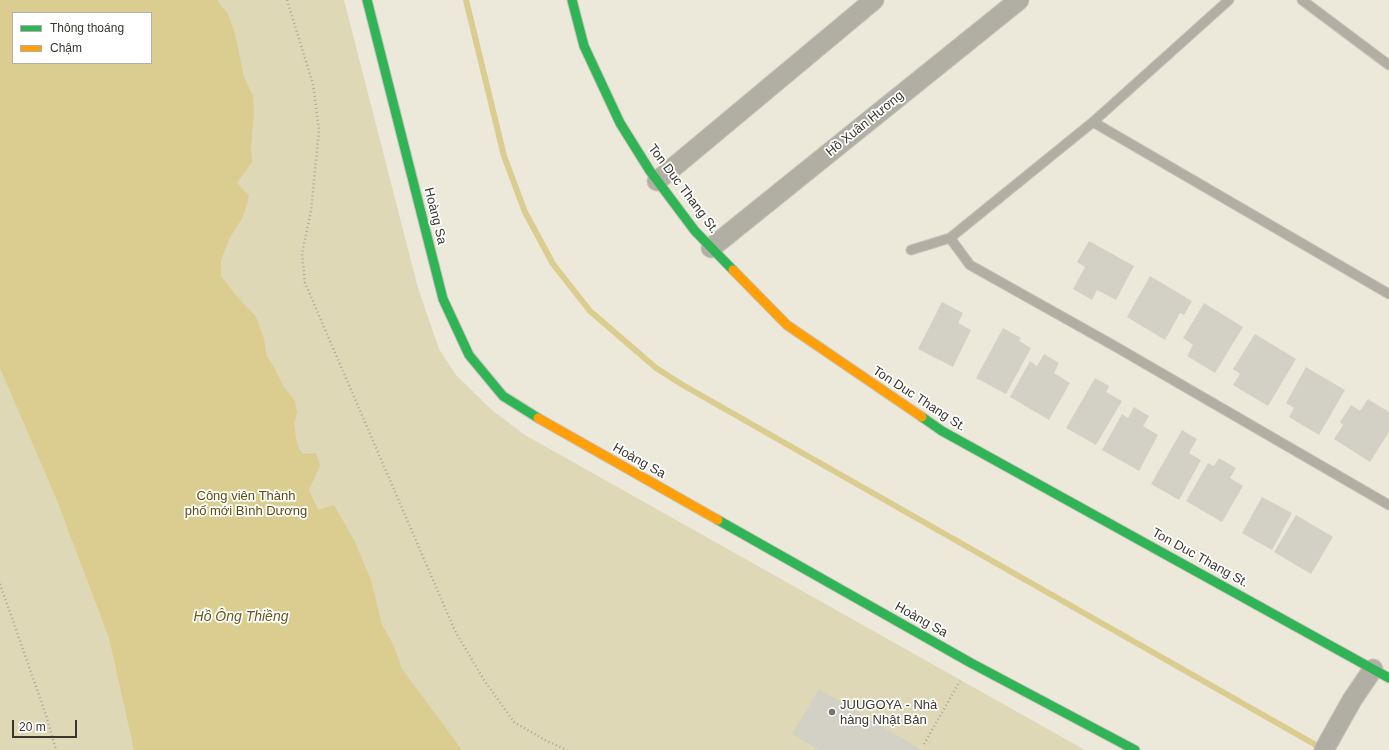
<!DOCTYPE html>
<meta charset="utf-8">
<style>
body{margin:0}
#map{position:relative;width:1389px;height:750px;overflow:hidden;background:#ece9db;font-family:Arial,sans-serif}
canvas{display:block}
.legend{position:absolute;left:12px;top:12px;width:140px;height:52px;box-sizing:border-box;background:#fff;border:1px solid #afafab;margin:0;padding:5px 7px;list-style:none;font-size:12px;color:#38362d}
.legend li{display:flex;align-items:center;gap:8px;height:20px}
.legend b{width:20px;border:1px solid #afafab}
.scale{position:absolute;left:12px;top:720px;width:65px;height:18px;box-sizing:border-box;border:2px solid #38362d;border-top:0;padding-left:5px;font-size:12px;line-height:14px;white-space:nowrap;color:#38362d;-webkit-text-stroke:3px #fff;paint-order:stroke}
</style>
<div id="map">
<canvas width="1389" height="750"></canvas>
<ul class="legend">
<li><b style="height:5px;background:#30b455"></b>Thông thoáng</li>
<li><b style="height:5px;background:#ff9f0a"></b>Chậm</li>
</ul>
<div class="scale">20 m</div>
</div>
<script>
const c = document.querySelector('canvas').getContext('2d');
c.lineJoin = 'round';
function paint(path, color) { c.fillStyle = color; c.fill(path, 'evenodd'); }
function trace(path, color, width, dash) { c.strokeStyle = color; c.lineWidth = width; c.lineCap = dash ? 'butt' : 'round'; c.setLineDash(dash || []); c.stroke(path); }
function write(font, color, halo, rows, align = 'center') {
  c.font = font + ' Arial,sans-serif'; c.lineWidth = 3.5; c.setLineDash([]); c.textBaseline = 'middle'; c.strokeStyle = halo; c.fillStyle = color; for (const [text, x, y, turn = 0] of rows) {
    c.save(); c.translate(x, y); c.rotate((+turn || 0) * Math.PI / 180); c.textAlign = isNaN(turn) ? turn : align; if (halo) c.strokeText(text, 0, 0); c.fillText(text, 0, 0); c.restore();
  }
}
paint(new Path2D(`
 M 0,0 L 344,0 L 418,288 L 439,349 L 456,375 L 493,411 L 525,435 L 1085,750 L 0,750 ZM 13,13 L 151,13 L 151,63 L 13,63 Z`), '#dfd8b6');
paint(new Path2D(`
 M 0,0 L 217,0 L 228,14 L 235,34 L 244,77 L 253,96 L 254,113 L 251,148 L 252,162 L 237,183 L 249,196 L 243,217 L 229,239 L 221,260 L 221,276 L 234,293 L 256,317 L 264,339 L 267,357 L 273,365 L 284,387 L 295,401 L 297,413 L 294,423 L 296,438 L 299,449 L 303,454 L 316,453 L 320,465 L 309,490 L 318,510 L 334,505 L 354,540 L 371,580 L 382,625 L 393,644 L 402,669 L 462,750 L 134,750 L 109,638 L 56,498 L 0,368 ZM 13,13 L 151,13 L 151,63 L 13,63 Z`), '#dacd8f');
trace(new Path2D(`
 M 466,0 L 504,156 L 525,212 L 553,264 L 590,311 L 656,368 L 681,384 L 1323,749`), '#dacd8f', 6);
paint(new Path2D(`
 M 1089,241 L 1134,266 L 1116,300 L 1097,290 L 1092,300 L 1073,289 L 1085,267 L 1077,262 Z
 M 1150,276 L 1192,301 L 1184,315 L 1180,313 L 1165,340 L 1127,317 Z
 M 942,302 L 963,313 L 958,323 L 971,330 L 953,367 L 918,349 Z
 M 1204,303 L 1243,327 L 1215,373 L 1187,356 L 1193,345 L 1183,338 Z
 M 1003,328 L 1021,338 L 1019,341 L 1031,348 L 1006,394 L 976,378 Z
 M 1255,334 L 1296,359 L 1268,406 L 1233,385 L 1240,374 L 1233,369 Z
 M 1044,354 L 1059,363 L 1054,373 L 1070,383 L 1049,420 L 1010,397 L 1030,361 L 1037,366 Z
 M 1306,367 L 1345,390 L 1319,435 L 1289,417 L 1294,408 L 1286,403 Z
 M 1095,378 L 1109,386 L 1106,392 L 1122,401 L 1096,445 L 1066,428 Z
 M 1368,399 L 1389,412 L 1389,432 L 1370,462 L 1334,439 L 1343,425 L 1340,422 L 1351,405 L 1360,411 Z
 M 1134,407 L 1149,416 L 1143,426 L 1158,435 L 1139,471 L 1102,450 L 1122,414 L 1128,418 Z
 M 1182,430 L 1197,439 L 1189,453 L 1201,460 L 1179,500 L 1151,484 Z
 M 1219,458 L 1236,468 L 1230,478 L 1243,486 L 1222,522 L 1186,501 L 1208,463 L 1214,466 Z
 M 1262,497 L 1292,513 L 1272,550 L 1242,533 Z
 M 1296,515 L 1333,537 L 1311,574 L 1274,552 Z
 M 819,689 L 920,749 L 922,750 L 819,750 L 792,734 Z`), '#d3d1c6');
const lane = new Path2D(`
 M 1302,0 L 1389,65
 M 1093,122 L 1389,294
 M 950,238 L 970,265 L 1111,344 L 1389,505
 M 911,250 L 950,238 L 1093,122 L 1229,0`);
const street = new Path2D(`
 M 657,181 L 874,0
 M 711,248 L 1019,0
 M 1324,750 L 1352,700 L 1373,669`);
const fast = new Path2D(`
 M 367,0 L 443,299 L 469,355 L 503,396 L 538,418
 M 572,0 L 584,46 L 620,123 L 650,171 L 695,231 L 733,270
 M 922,417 L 942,431 L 1389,678
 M 718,520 L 971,663 L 1135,750`);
const slow = new Path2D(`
 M 733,270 L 787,325 L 922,417
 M 538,418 L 718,520`);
trace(lane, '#c6c4ba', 11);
trace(street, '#c6c4ba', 21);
trace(fast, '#c6c4ba', 11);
trace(slow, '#c6c4ba', 11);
trace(new Path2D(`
 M 287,0 L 313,84 L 319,130 L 311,211 L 302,253 L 305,283 L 455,631 L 484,680 L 514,722 L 547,741 L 567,750
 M 0,584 L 46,715 L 56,750
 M 924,744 L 960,681`), '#aaa89e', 2.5, [1, 3]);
trace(lane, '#b1afa3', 9);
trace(street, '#b1afa3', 19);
trace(fast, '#30b455', 9);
trace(slow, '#ff9f0a', 9);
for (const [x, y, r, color] of [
 [832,712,4,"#77756a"]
]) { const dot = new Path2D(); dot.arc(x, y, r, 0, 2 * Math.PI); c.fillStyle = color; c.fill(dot); trace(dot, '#fff', 1.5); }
write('13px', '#38362d', '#fff', [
 ["Hồ Xuân Hương",865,124,-39],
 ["Ton Duc Thang St.",683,189,53],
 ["Hoàng Sa",435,216,76],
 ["Ton Duc Thang St.",919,399,33],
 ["Hoàng Sa",639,461,29],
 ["Ton Duc Thang St.",1200,558,29],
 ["Hoàng Sa",921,620,29]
]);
write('13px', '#594c0a', '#fff', [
 ["Công viên Thành",246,496],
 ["phố mới Bình Dương",246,511]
]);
write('13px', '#38362d', '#fff', [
 ["JUUGOYA - Nhà",840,705],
 ["hàng Nhật Bản",840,720]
], 'left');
write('italic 14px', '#645719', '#fff', [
 ["Hồ Ông Thiềng",241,617]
]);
</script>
